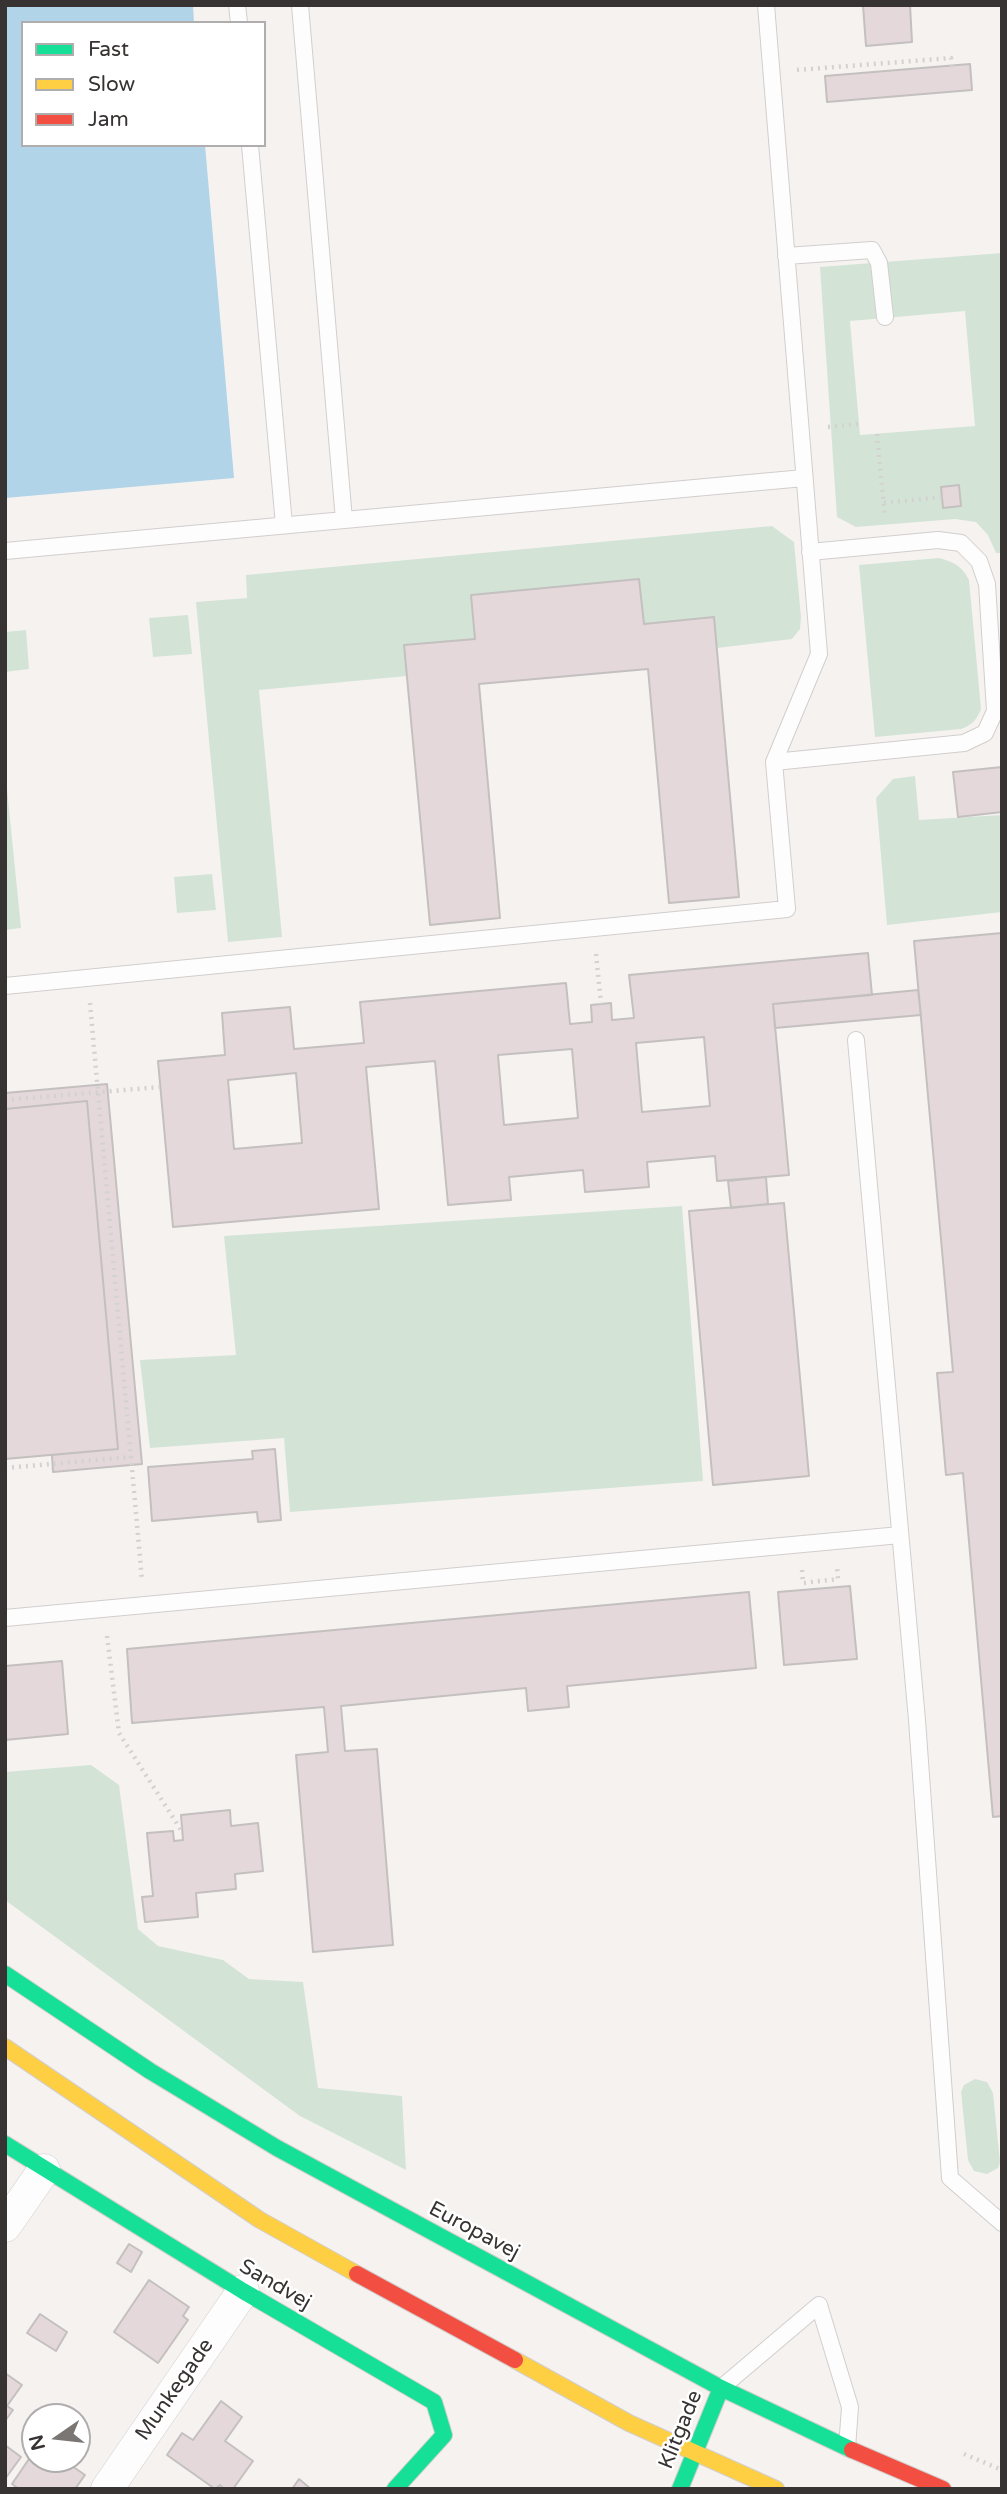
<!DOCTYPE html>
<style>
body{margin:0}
#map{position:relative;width:1007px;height:2494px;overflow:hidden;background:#f6f2f0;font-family:"Varela Round",sans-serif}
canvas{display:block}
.frame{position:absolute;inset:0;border:7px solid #363332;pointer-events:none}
.legend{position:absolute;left:21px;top:21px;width:245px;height:126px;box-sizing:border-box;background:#fff;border:2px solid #afadad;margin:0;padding:9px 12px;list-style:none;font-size:21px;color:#363332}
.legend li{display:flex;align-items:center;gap:14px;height:35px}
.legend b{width:35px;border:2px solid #afadad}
.north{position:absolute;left:21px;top:2403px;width:70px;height:70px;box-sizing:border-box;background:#fff;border:2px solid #afadad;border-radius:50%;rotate:256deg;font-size:19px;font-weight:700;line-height:28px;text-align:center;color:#363332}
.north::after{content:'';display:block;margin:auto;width:24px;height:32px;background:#797674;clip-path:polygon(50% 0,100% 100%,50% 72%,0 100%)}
</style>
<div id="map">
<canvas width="1007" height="2494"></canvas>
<div class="frame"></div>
<ul class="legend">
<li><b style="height:9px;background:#16e098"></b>Fast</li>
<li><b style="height:9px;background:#ffcf43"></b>Slow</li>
<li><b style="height:9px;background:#f24e42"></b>Jam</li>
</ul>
<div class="north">N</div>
</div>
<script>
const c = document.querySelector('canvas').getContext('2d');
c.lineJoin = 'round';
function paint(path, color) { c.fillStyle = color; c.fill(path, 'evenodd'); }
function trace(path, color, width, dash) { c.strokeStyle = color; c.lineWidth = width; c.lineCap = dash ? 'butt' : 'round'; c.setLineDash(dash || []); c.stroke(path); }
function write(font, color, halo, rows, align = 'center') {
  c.font = font + ' "Varela Round",sans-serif'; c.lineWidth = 5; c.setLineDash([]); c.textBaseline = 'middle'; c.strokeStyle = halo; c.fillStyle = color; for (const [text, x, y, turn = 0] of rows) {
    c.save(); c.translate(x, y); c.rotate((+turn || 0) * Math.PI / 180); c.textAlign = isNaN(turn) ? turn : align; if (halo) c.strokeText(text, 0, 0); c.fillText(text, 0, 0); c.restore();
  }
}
paint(new Path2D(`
 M 1002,253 L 1002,553 L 996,553 L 988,535 L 976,522 L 955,519 L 856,527 L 837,517 L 820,267 ZM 965,311 L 975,426 L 860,435 L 850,321 Z
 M 772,526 L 794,542 L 801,617 L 800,629 L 792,639 L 717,648 L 714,617 L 644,624 L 639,579 L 471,595 L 475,639 L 405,645 L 407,676 L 259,690 L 282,937 L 228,942 L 196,602 L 247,598 L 246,575 Z
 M 939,558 C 954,562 962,566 969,580 L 981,709 C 977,720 972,725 961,729 L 875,737 L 859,565 Z
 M 188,615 L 192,654 L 153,657 L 149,618 Z
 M 26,630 L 29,669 L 5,672 L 5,632 Z
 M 5,769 L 21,928 L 5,930 Z
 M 915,776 L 919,820 L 1002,815 L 1002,912 L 887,925 L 876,798 L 893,779 Z
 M 212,874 L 216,910 L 177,913 L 174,877 Z
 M 682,1206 L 703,1481 L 290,1512 L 284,1438 L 150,1448 L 140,1360 L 236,1355 L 224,1236 Z
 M 91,1765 L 119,1785 L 138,1929 L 158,1946 L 223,1960 L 249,1979 L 303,1982 L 318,2088 L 402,2096 L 406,2170 L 300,2116 L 5,1900 L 5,1772 Z
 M 975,2079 L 987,2082 L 993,2093 L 1000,2162 L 998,2168 L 987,2174 L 974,2171 L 968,2160 L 961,2092 L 964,2085 Z`), '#d3e4d7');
paint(new Path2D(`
 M 5,5 L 193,5 L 194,23 L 23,23 L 23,145 L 205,145 L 234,478 L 5,498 Z`), '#b1d4e8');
const building = new Path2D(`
 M 863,5 L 910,5 L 912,42 L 866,46 Z
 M 970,64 L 972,90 L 827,102 L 825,76 Z
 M 959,485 L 961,506 L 943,508 L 941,487 Z
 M 639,579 L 644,624 L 714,617 L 739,897 L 669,903 L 648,669 L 479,684 L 500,918 L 430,925 L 404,645 L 475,639 L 471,595 Z
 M 1002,767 L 1002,812 L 958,817 L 953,772 Z
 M 1002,933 L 1002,1816 L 993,1817 L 963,1473 L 946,1475 L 937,1373 L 953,1372 L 914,941 Z
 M 868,953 L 872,995 L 773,1004 L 789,1175 L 717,1181 L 715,1156 L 647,1162 L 649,1187 L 585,1192 L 583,1170 L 509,1177 L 511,1200 L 448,1205 L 435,1061 L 366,1067 L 379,1209 L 173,1227 L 158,1061 L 225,1055 L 222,1013 L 290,1007 L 294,1049 L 364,1043 L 360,1002 L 566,983 L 570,1024 L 592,1022 L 591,1005 L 611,1003 L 612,1020 L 634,1018 L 629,975 ZM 704,1037 L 710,1106 L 642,1112 L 636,1043 ZM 572,1049 L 578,1118 L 504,1125 L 498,1055 ZM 296,1073 L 302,1143 L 234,1149 L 228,1080 Z
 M 918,990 L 921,1015 L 775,1028 L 773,1004 Z
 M 107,1084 L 142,1464 L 53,1472 L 52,1455 L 118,1449 L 87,1101 L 5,1109 L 5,1093 Z
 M 87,1101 L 118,1449 L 5,1459 L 5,1109 Z
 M 766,1177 L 768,1204 L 731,1208 L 728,1181 Z
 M 784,1203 L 809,1476 L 713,1485 L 689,1211 Z
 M 275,1449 L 281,1520 L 258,1522 L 257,1512 L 152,1521 L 148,1467 L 253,1459 L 252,1451 Z
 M 850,1586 L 857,1659 L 784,1665 L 778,1592 Z
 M 749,1592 L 756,1668 L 567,1686 L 569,1707 L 528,1711 L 526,1688 L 341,1706 L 345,1751 L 377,1749 L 393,1945 L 313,1952 L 296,1755 L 328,1752 L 324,1707 L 132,1723 L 127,1649 Z
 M 62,1661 L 68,1734 L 5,1740 L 5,1666 Z
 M 230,1810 L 231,1826 L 258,1823 L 263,1871 L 235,1874 L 236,1889 L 196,1893 L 198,1917 L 145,1922 L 142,1897 L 153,1896 L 147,1833 L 173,1831 L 174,1841 L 183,1840 L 181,1815 Z
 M 129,2244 L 142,2252 L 131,2272 L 117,2263 Z
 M 149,2280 L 189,2307 L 183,2316 L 188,2320 L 158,2363 L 114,2332 Z
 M 40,2314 L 67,2332 L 56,2351 L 27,2333 Z
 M 5,2373 L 22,2385 L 7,2406 L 13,2410 L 5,2421 Z
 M 221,2401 L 242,2417 L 225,2441 L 253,2461 L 233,2489 L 224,2489 L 220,2485 L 215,2489 L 167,2455 L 182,2433 L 193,2440 Z
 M 5,2445 L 21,2457 L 5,2479 Z
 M 35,2450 L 35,2459 L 62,2459 L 85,2475 L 75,2489 L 19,2489 L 12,2484 Z
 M 299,2479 L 311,2489 L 292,2489 Z`);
paint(building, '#e4d8db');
trace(building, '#c3c0bf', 2);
const lane = new Path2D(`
 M 237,5 L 239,23
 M 300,5 L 344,520
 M 250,145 L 284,525
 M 786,256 L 872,250 L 879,263 L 885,317
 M 5,551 L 804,478
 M 774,762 L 964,743 L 985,733 L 995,711 L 987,584 L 979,561 L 961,543 L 938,540 L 810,552
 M 5,986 L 787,909 L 774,762 L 819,654 L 766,5
 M 856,1040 L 917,1720 L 950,2178 L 1002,2223
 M 5,1618 L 900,1535
 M 721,2388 L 819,2305 L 850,2407 L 847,2448`);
const street = new Path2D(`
 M 5,2226 L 44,2170
 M 107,2489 L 243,2291`);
const fast = new Path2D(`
 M 5,1974 L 150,2071 L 277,2148 L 721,2388 L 852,2450
 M 5,2144 L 243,2291 L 434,2402 L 444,2435 L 395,2489
 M 680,2489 L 721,2388`);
const slow = new Path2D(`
 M 5,2047 L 260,2220 L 357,2274
 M 515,2360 L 629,2423 L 776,2489`);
const jam = new Path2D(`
 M 357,2274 L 515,2360
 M 852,2450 L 943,2489`);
trace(lane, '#d1cecd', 18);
trace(street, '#d1cecd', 33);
trace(fast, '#d1cecd', 18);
trace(slow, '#d1cecd', 18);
trace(jam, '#d1cecd', 18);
trace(new Path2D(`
 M 797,70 L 951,58 L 952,66
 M 828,427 L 858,424
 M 877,434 L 885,517
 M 884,503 L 942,497
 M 596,954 L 601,1004
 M 90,1003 L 142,1580
 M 5,1100 L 160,1087
 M 5,1468 L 131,1457
 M 802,1570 L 803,1583 L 838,1579 L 837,1567
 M 107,1636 L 119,1733 L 181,1830
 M 964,2454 L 1002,2470`), '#d3d2d1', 4.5, [2, 5]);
trace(lane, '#fefdfd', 16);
trace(street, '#fefdfd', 32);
trace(fast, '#16e098', 16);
trace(slow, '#ffcf43', 16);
trace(jam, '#f24e42', 16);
write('21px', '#363332', '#fff', [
 ["Europavej",474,2231,28],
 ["Sandvej",275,2285,30],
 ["Munkegade",175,2390,-55],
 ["Klitgade",681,2430,-68]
]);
</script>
